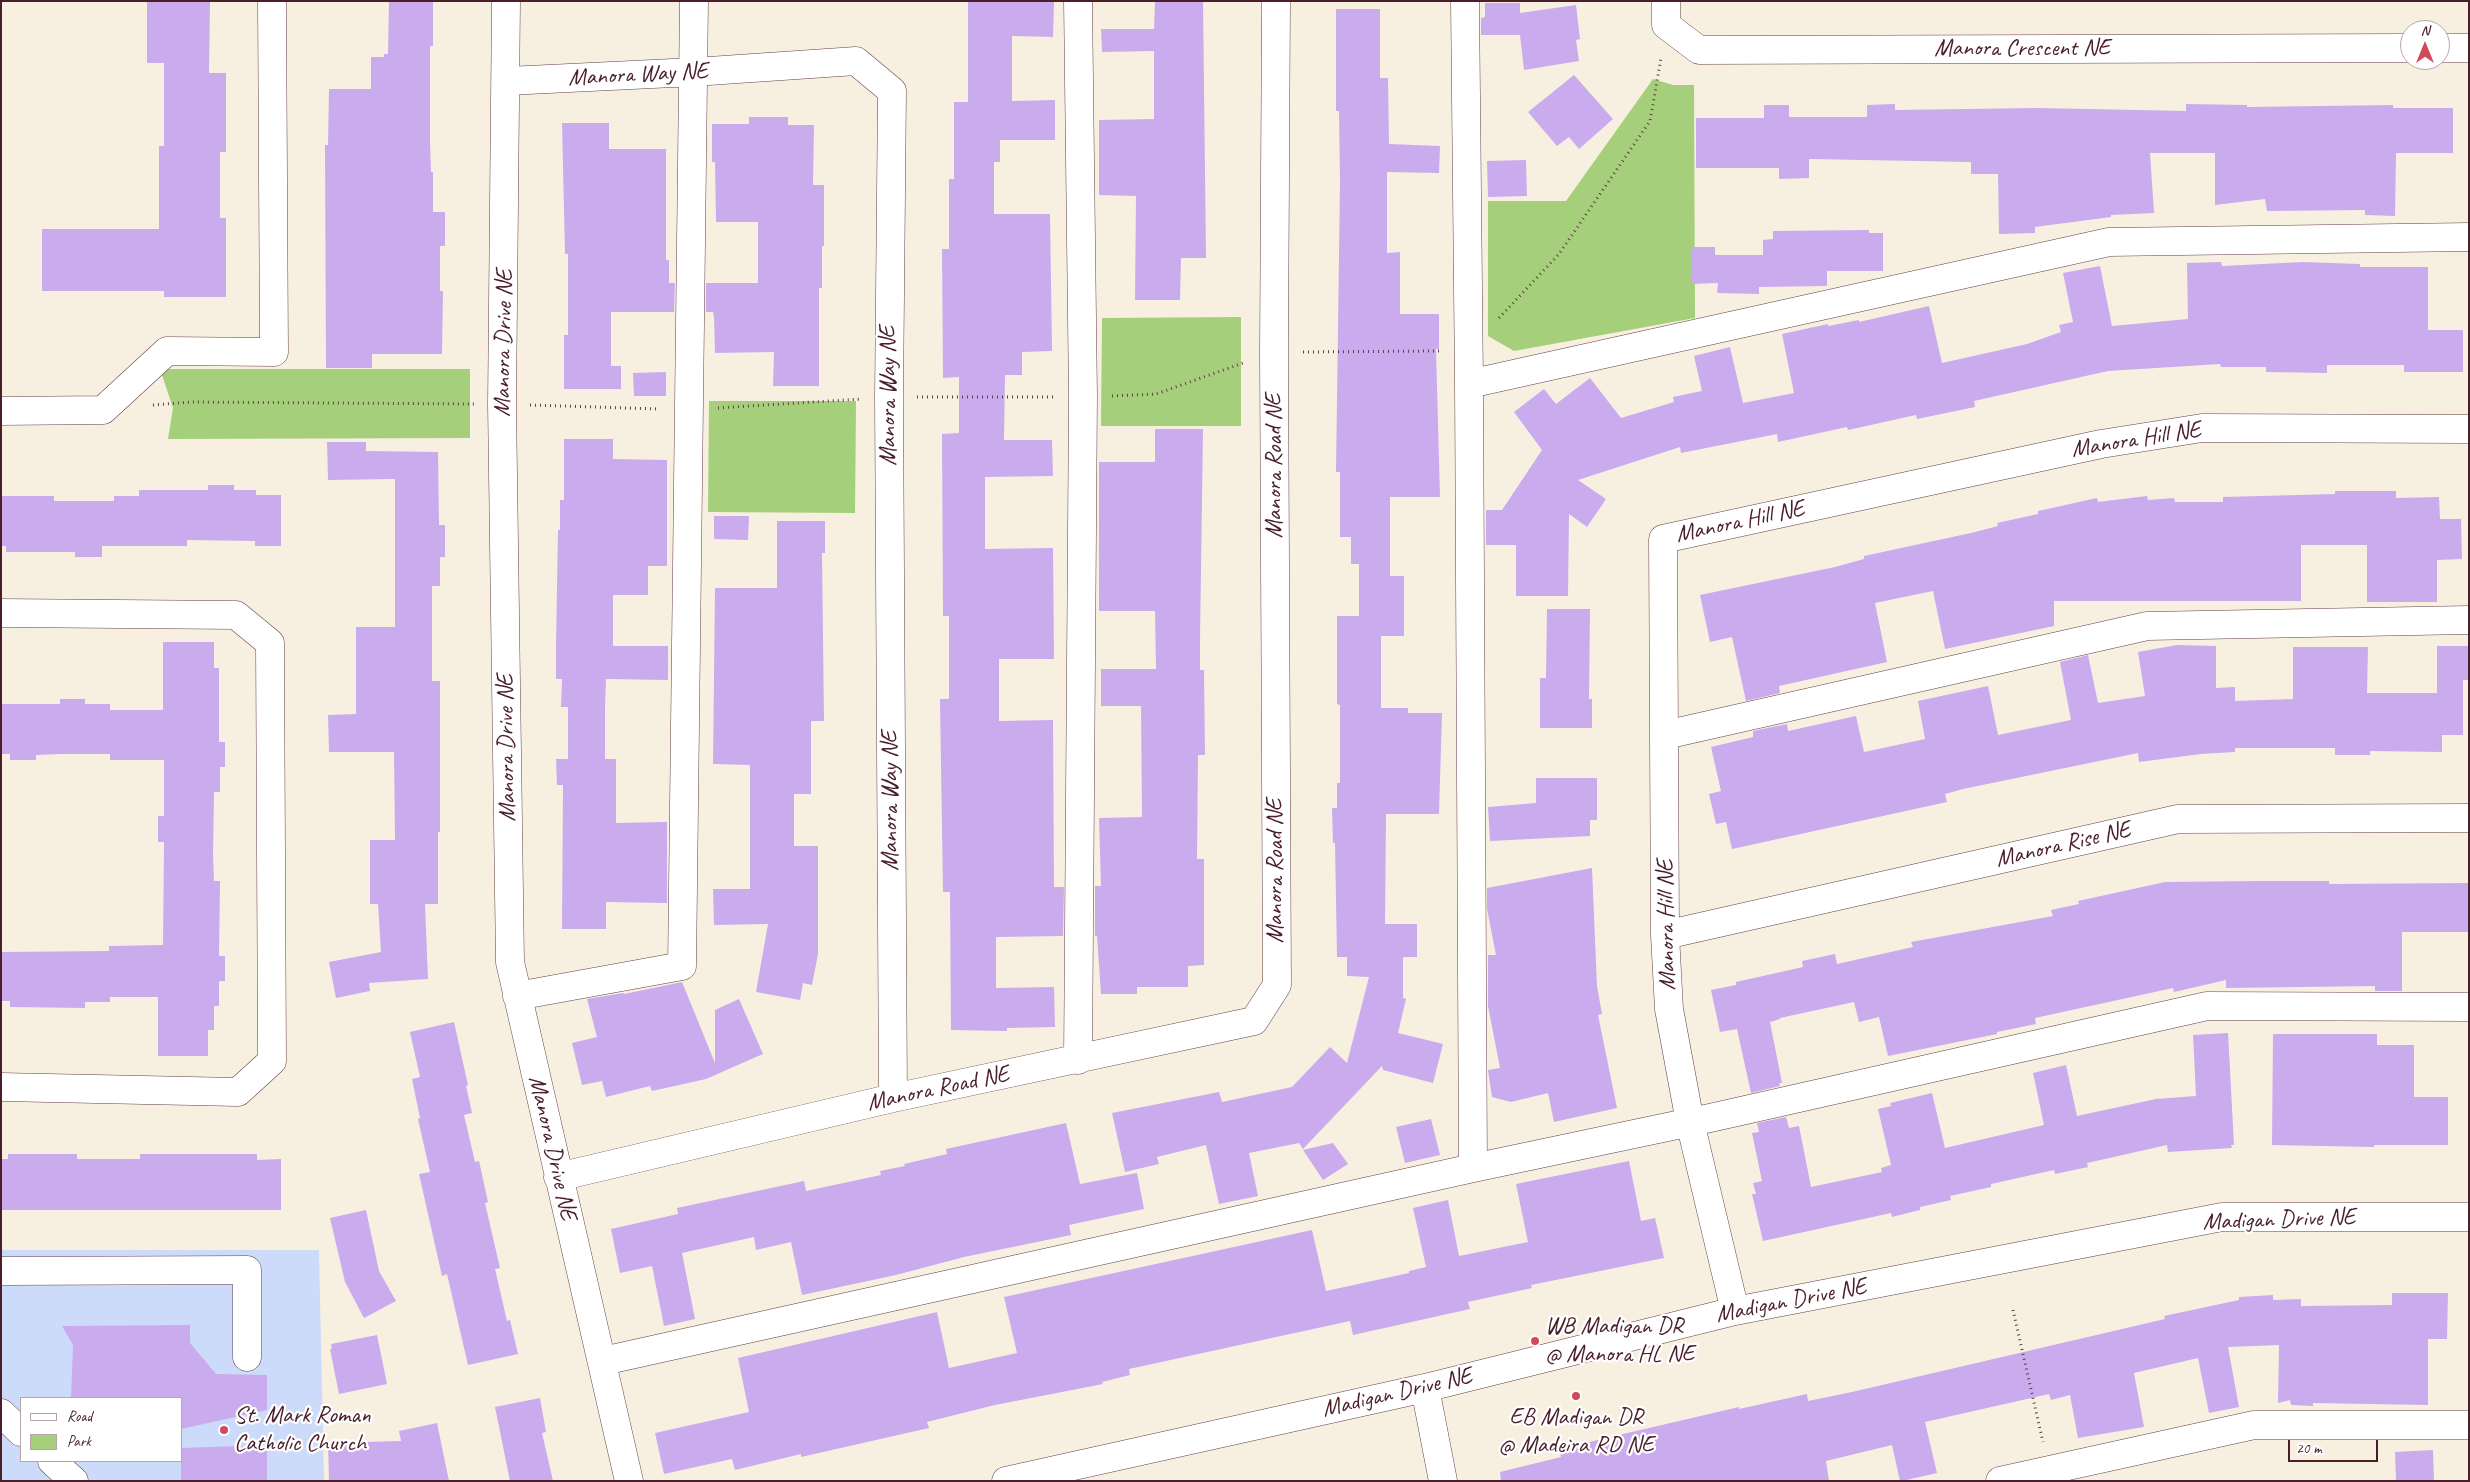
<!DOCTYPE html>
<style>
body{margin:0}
#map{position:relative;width:2470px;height:1482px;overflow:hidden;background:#f7f0e1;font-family:Caveat,sans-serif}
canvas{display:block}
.frame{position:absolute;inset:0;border:2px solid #4a1f2b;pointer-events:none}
.legend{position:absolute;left:20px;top:1397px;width:162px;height:65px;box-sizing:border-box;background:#fff;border:1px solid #b7a5aa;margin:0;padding:6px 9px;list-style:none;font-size:15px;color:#4a1f2b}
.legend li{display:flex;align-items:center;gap:10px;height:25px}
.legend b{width:25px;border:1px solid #b7a5aa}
.north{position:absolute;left:2400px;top:20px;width:50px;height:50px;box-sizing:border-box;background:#fff;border:1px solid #b7a5aa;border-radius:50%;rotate:0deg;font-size:14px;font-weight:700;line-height:20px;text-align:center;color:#4a1f2b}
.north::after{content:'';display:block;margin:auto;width:18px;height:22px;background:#d1495b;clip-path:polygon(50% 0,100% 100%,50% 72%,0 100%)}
.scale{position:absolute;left:2288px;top:1440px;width:90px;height:22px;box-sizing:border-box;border:2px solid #4a1f2b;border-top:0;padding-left:6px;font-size:15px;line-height:18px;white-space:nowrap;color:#4a1f2b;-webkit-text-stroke:4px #fff;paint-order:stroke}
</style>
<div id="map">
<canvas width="2470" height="1482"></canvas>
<div class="frame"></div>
<ul class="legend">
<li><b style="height:6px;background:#fff"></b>Road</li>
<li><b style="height:14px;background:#a5cf7b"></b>Park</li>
</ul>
<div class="north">N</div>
<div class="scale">20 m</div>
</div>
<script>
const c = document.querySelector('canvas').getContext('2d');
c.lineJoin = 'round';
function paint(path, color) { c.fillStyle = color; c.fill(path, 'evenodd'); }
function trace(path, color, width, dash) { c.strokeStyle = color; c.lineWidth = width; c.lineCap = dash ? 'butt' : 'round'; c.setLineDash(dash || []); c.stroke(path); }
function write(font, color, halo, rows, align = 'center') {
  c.font = font + ' Caveat,sans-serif'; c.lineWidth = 4.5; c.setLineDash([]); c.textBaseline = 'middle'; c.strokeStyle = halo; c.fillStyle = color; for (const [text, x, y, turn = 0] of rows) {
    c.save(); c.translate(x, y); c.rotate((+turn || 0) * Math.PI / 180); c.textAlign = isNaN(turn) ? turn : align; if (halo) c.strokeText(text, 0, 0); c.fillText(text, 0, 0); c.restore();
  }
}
paint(new Path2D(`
 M 1,1250 L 319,1250 L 324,1481 L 1,1481 ZM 21,1398 L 181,1398 L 181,1461 L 21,1461 Z`), '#cddbfa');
paint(new Path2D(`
 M 1653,79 L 1673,85 L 1694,85 L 1695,318 L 1514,351 L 1488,336 L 1488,201 L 1566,201 Z
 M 1241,317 L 1241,426 L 1101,426 L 1102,318 Z
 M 169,369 L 470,369 L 470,438 L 168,439 L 173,408 L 161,372 Z
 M 709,401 L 856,401 L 855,513 L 708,512 Z`), '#a5cf7b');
paint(new Path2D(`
 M 147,1 L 210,1 L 209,73 L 226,73 L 226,152 L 220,152 L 220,218 L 226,218 L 226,297 L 164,297 L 164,291 L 42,291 L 42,229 L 159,229 L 159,146 L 164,146 L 164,63 L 147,63 Z
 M 389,1 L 433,1 L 433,46 L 430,46 L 430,142 L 431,172 L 433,172 L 433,212 L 445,212 L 445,246 L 440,246 L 440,291 L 443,291 L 442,354 L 372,354 L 372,368 L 326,368 L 325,145 L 328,145 L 329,89 L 371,89 L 371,57 L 384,57 L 384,54 L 388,54 Z
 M 968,1 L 1054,1 L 1053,37 L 1012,36 L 1012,101 L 1055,100 L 1055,140 L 1000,140 L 1000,162 L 994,162 L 994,214 L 1050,214 L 1052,351 L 1022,352 L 1022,375 L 1005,375 L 1004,440 L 1052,440 L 1053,476 L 985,477 L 985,549 L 1053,548 L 1054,659 L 999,659 L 999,721 L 1053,720 L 1054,887 L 1064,887 L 1063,936 L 996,937 L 996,988 L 1054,987 L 1055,1027 L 1007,1028 L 1007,1031 L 951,1030 L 950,892 L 943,892 L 940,699 L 949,699 L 949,616 L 943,616 L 942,434 L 959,433 L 959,377 L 943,378 L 942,249 L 949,249 L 949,179 L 954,179 L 954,102 L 968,102 Z
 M 1155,1 L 1203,1 L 1206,258 L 1181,258 L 1180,300 L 1135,300 L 1136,196 L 1099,195 L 1099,120 L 1154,119 L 1154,51 L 1102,52 L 1101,29 L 1154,29 Z
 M 1485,3 L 1520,3 L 1520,13 L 1576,5 L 1580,39 L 1576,40 L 1579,61 L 1524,70 L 1520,35 L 1481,35 L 1481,18 L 1485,17 Z
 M 1336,9 L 1380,9 L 1380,78 L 1388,78 L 1389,144 L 1440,146 L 1439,173 L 1387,172 L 1387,253 L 1400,252 L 1400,314 L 1439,314 L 1439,349 L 1436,349 L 1440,497 L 1390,497 L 1390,576 L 1404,576 L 1404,636 L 1381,636 L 1381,708 L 1408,708 L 1408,713 L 1442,713 L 1439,814 L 1386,814 L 1385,924 L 1417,924 L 1417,957 L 1403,957 L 1403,998 L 1406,999 L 1398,1033 L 1443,1044 L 1433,1083 L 1383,1070 L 1382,1066 L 1303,1149 L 1299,1143 L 1249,1153 L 1258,1196 L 1219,1204 L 1206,1145 L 1157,1157 L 1159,1164 L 1125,1172 L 1112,1113 L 1219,1092 L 1222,1102 L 1292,1087 L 1330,1047 L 1347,1063 L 1369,977 L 1347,976 L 1347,957 L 1337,957 L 1335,843 L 1333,843 L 1332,808 L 1337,808 L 1337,783 L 1340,783 L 1340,705 L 1337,704 L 1337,616 L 1359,616 L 1359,564 L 1351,564 L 1351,537 L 1340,537 L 1340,472 L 1336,472 L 1340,182 L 1339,111 L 1336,111 Z
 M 1574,75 L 1613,119 L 1579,149 L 1569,137 L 1557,146 L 1528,112 Z
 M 1895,104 L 1895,110 L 2038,108 L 2186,111 L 2186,104 L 2247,105 L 2247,107 L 2393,105 L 2393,108 L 2453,108 L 2453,153 L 2396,153 L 2395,216 L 2365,215 L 2365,210 L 2267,211 L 2265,199 L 2215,205 L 2215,153 L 2150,153 L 2154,213 L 2111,215 L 2111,217 L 2035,227 L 2035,233 L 1999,234 L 1998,174 L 1971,174 L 1971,162 L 1809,159 L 1809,178 L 1779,179 L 1779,168 L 1696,168 L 1696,118 L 1764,118 L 1764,105 L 1789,105 L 1789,117 L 1867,117 L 1867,105 Z
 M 749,117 L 788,117 L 788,125 L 814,125 L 813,185 L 824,185 L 824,246 L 822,246 L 822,288 L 819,288 L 819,386 L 773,386 L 774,352 L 715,353 L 714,317 L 713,312 L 706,312 L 706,283 L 758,283 L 758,222 L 716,222 L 715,162 L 712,162 L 712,124 L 749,124 Z
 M 562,123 L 609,123 L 609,149 L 666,149 L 666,260 L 669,260 L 669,283 L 675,283 L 674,312 L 611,312 L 611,366 L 621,366 L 621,389 L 564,389 L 564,335 L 568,335 L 568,254 L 565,254 Z
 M 1526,160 L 1527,196 L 1488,197 L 1487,161 Z
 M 1869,230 L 1869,233 L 1883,233 L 1883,271 L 1827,271 L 1827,286 L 1759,287 L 1759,294 L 1717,293 L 1718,283 L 1692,284 L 1692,247 L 1715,247 L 1715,255 L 1763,255 L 1763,240 L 1773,239 L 1773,231 Z
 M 2221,262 L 2222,266 L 2303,262 L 2360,264 L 2360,267 L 2428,267 L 2428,330 L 2463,330 L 2463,372 L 2404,372 L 2404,365 L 2327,365 L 2327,373 L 2266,372 L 2266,367 L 2221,367 L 2220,364 L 2108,371 L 1974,401 L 1975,407 L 1917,419 L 1916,415 L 1848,430 L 1847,427 L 1778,442 L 1777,434 L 1681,453 L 1680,447 L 1578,480 L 1606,499 L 1587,527 L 1569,514 L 1568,596 L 1516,596 L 1516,545 L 1486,545 L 1486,510 L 1502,510 L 1542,450 L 1514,412 L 1544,389 L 1556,404 L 1590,378 L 1621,418 L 1674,402 L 1673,397 L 1702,391 L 1694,356 L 1730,347 L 1743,403 L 1794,393 L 1782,334 L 1828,324 L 1828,326 L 1859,320 L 1859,322 L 1929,306 L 1942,363 L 2027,344 L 2061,332 L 2059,325 L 2073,322 L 2063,273 L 2100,266 L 2112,326 L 2188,319 L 2187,263 Z
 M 666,372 L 666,396 L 634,396 L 633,373 Z
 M 1155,429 L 1203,429 L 1200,641 L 1200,670 L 1204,670 L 1205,755 L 1198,755 L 1197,859 L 1204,859 L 1204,965 L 1188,966 L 1188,987 L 1137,987 L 1137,994 L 1101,994 L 1097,936 L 1095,936 L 1095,886 L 1101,886 L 1099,818 L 1142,817 L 1141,706 L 1101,706 L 1101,669 L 1156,669 L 1155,611 L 1099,611 L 1099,462 L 1155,462 Z
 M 564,439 L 613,439 L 613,459 L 667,460 L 667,566 L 648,566 L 648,595 L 613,595 L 613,646 L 668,646 L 668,680 L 606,679 L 605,707 L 605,759 L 616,759 L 616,823 L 667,822 L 667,903 L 606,902 L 606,929 L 562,929 L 563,785 L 557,785 L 556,759 L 568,759 L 568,707 L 561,707 L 562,679 L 556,679 L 556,646 L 558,530 L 560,530 L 560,500 L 564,500 Z
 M 327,442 L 366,442 L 366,451 L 438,452 L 439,525 L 445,525 L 445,557 L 440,557 L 440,586 L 432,586 L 432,681 L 440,681 L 440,832 L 438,832 L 438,904 L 425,904 L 428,979 L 369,983 L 370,991 L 336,998 L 329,962 L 381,952 L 378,904 L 370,904 L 370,840 L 395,840 L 394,752 L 329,752 L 328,715 L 356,714 L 356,627 L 395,627 L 395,479 L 328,480 Z
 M 208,485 L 234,485 L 234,490 L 256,490 L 256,495 L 281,495 L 281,546 L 255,546 L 255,541 L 187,540 L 187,546 L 102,546 L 102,557 L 75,557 L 75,552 L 6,552 L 6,546 L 1,546 L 1,496 L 54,496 L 54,501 L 114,501 L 114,496 L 139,496 L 139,490 L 208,490 Z
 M 2335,491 L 2396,491 L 2396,498 L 2439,497 L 2440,519 L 2461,519 L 2462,559 L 2437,560 L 2437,602 L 2367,602 L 2367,545 L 2301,545 L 2301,601 L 2054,601 L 2054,626 L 1945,649 L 1933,591 L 1875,603 L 1887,662 L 1779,686 L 1780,693 L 1746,701 L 1732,637 L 1710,642 L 1700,595 L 1835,567 L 1864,559 L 1864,556 L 1971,533 L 1998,526 L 1997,523 L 2038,514 L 2038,511 L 2097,498 L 2098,502 L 2147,496 L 2148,500 L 2174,498 L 2175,502 L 2223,502 L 2223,497 L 2335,494 Z
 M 714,516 L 749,516 L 748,540 L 714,539 Z
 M 777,521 L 825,521 L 825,553 L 822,553 L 824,721 L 811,721 L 811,794 L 794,794 L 794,846 L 818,846 L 818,954 L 812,985 L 803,983 L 800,1000 L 756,992 L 768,924 L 714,925 L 713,889 L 750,889 L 750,765 L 713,764 L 715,588 L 777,588 Z
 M 1547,609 L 1590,609 L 1589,699 L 1592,699 L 1592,728 L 1540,728 L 1540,678 L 1546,678 Z
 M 163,642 L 214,642 L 214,668 L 219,668 L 219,742 L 225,742 L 225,767 L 220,767 L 220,792 L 214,792 L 213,856 L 214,881 L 220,881 L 219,956 L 225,956 L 225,981 L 219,981 L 219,1006 L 214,1006 L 214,1030 L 208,1030 L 208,1056 L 158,1056 L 158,997 L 110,997 L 110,1002 L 85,1002 L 85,1008 L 10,1007 L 10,1001 L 1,1001 L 1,952 L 109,951 L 109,946 L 163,945 L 164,842 L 158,842 L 158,816 L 164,816 L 164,760 L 110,760 L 110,754 L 61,754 L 36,755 L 36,760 L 10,760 L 10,754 L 1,754 L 1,704 L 60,704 L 60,699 L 85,699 L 85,704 L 110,704 L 110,710 L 163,710 Z
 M 2177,645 L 2216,646 L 2216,688 L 2235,687 L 2235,701 L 2293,699 L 2293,647 L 2368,647 L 2367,693 L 2437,693 L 2437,646 L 2469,646 L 2469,680 L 2463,680 L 2463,735 L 2442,735 L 2442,752 L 2370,751 L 2370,755 L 2335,755 L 2335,748 L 2235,748 L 2235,752 L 2201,754 L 2139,762 L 2138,753 L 1963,789 L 1945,794 L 1947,802 L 1732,849 L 1726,822 L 1716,824 L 1709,794 L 1721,791 L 1711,747 L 1753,737 L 1753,731 L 1787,724 L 1788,731 L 1856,716 L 1864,752 L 1925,739 L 1918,701 L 1988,686 L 1998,735 L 2071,720 L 2060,662 L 2088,655 L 2098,703 L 2145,696 L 2138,652 Z
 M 1536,778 L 1597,778 L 1597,820 L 1590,820 L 1590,836 L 1490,841 L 1488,807 L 1536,803 Z
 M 1592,868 L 1597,986 L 1602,1014 L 1598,1015 L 1617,1108 L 1554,1122 L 1548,1093 L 1511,1102 L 1492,1097 L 1488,1070 L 1500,1068 L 1488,1006 L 1488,955 L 1496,955 L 1487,909 L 1487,888 Z
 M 2259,881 L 2329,881 L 2329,884 L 2469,883 L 2469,932 L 2402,932 L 2402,991 L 2375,991 L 2375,986 L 2226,988 L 2226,980 L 2174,992 L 2173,988 L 2035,1018 L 2036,1024 L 1997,1032 L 1997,1034 L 1888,1056 L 1879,1017 L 1859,1022 L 1854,1002 L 1780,1018 L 1780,1019 L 1770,1022 L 1782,1083 L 1779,1083 L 1780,1086 L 1751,1093 L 1737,1029 L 1720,1032 L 1711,990 L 1736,985 L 1736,982 L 1803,967 L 1802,961 L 1835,954 L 1837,964 L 1913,947 L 1911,942 L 2053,916 L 2051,910 L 2079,904 L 2078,901 L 2165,882 Z
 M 682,982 L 715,1063 L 715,1010 L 739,999 L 763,1054 L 706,1079 L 652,1091 L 650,1086 L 606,1097 L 602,1081 L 582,1085 L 572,1043 L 597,1037 L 587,999 L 623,993 L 624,994 Z
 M 454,1022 L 468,1085 L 466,1086 L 472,1113 L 464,1115 L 475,1162 L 479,1161 L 488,1202 L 485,1203 L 500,1268 L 495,1269 L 507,1321 L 510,1320 L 518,1354 L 468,1365 L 447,1274 L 442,1276 L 419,1174 L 430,1172 L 418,1119 L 420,1118 L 412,1079 L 420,1077 L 410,1032 Z
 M 2228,1033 L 2234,1145 L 2231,1145 L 2232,1148 L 2168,1152 L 2167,1145 L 2087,1163 L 2088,1167 L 2055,1174 L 2054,1170 L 1991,1184 L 1991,1187 L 1950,1196 L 1951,1200 L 1920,1207 L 1920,1210 L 1892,1217 L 1891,1213 L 1763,1241 L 1752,1194 L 1756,1194 L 1753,1183 L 1762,1181 L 1752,1133 L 1759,1132 L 1757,1123 L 1786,1117 L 1789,1128 L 1799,1126 L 1811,1187 L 1882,1172 L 1881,1168 L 1891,1165 L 1878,1109 L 1891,1106 L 1890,1103 L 1932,1093 L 1945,1148 L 2044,1125 L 2033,1073 L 2066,1065 L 2077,1116 L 2156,1099 L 2196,1096 L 2193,1035 Z
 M 2273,1034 L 2377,1034 L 2377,1045 L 2414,1045 L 2414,1097 L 2448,1097 L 2448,1145 L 2374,1145 L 2374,1147 L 2272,1145 Z
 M 1431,1119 L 1440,1155 L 1405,1163 L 1396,1127 Z
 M 1066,1123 L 1080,1184 L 1137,1173 L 1144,1209 L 1069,1225 L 1071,1235 L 964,1257 L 896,1275 L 802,1295 L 791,1242 L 756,1250 L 754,1237 L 682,1253 L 695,1319 L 664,1326 L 652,1266 L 620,1273 L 611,1229 L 678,1214 L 677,1208 L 804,1181 L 806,1191 L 881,1175 L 880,1171 L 905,1166 L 904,1164 L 947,1154 L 946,1149 Z
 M 1333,1143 L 1348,1164 L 1323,1180 L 1303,1150 Z
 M 8,1154 L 77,1154 L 77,1159 L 140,1159 L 140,1154 L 257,1154 L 257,1160 L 281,1159 L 281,1210 L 1,1210 L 1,1159 L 8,1159 Z
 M 1629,1161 L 1641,1221 L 1655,1218 L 1664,1258 L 1531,1285 L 1532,1288 L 1468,1302 L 1470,1309 L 1353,1335 L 1350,1321 L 1129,1369 L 1130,1375 L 1102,1382 L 1103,1384 L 995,1405 L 927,1422 L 929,1428 L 801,1457 L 801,1454 L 735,1470 L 732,1459 L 664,1474 L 655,1433 L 749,1412 L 738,1358 L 937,1312 L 949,1368 L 1017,1353 L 1004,1297 L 1312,1230 L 1326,1291 L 1409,1273 L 1409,1271 L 1426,1267 L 1413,1208 L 1448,1200 L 1459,1256 L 1528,1242 L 1516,1184 Z
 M 366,1210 L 379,1271 L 396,1301 L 364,1318 L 345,1282 L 330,1218 Z
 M 2392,1293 L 2448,1293 L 2447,1339 L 2428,1339 L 2428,1405 L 2313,1403 L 2313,1406 L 2291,1405 L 2290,1400 L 2278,1403 L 2279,1345 L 2228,1347 L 2239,1407 L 2209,1413 L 2198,1358 L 2134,1373 L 2144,1427 L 2078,1438 L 2070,1395 L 2051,1400 L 2049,1394 L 1925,1422 L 1937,1473 L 1902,1481 L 1900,1481 L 1892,1445 L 1826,1461 L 1829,1481 L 1501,1481 L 1500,1472 L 1561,1457 L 1559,1449 L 1739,1407 L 1739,1409 L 1807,1394 L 1808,1401 L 1852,1392 L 2165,1319 L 2164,1316 L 2239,1300 L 2239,1297 L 2273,1295 L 2273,1300 L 2301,1299 L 2301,1306 L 2392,1305 Z
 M 190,1325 L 190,1343 L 216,1374 L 267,1375 L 267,1410 L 181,1429 L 181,1398 L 71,1398 L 73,1345 L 62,1326 Z
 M 377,1335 L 387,1384 L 339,1394 L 330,1349 L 332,1349 L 331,1344 Z
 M 540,1398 L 546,1432 L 542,1433 L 553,1481 L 510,1481 L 495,1407 Z
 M 437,1423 L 449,1481 L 329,1481 L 328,1443 L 401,1441 L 399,1431 Z
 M 267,1445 L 267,1481 L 181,1481 L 181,1448 Z
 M 2433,1450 L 2434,1481 L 2396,1481 L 2395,1452 Z`), '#caabee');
const minor = new Path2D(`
 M 506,1 L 502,404 L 510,962 L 629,1481
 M 1465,1 L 1469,384
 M 1666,1 L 1666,25 L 1699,50 L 2410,48
 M 2440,48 L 2469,48
 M 507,81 L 694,72 L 856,61 L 892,91 L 889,397 L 893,1098
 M 2469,237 L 2109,242 L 1469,384 L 1473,1168 L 1710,1118 L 2207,1006 L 2469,1007
 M 1,411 L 103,410 L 167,351 L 274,352 L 272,1
 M 1,613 L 236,615 L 270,643 L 272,1061 L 238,1092 L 1,1087
 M 1665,735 L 2147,626 L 2469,620
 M 1665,935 L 2178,819 L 2469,818
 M 517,996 L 682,966 L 694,1
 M 1078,1060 L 1083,397 L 1078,1
 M 558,1177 L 893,1098 L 1254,1021 L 1277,985 L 1274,352 L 1276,1
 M 1,1271 L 247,1270 L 247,1357
 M 1735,1311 L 1690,1122 L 1669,1009 L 1665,935 L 1663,539 L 2101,444 L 2202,428 L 2469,429
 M 603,1361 L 1473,1168
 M 1425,1388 L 1443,1481
 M 1,1413 L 21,1432
 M 52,1461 L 74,1481
 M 1006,1481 L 1425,1388 L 1735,1311 L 2222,1217 L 2469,1217
 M 2000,1481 L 2254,1425 L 2469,1425`);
trace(minor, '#643e46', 29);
trace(new Path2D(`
 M 1499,318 L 1559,254 L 1650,121 L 1661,58
 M 1303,352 L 1439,351
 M 1112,396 L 1156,394 L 1246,362
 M 917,397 L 1054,397
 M 153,405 L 191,402 L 474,404
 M 530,405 L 659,409
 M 718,408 L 861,399
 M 2013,1310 L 2043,1442`), '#643e46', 3, [1, 4]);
trace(minor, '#fff', 28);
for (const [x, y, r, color] of [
 [1535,1341,5,"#d1495b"],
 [1576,1396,5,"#d1495b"],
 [224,1430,5,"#d1495b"]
]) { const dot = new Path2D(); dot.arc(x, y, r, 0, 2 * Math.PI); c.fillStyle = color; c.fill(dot); trace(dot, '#fff', 2); }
write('24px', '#4a1f2b', '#fff', [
 ["Manora Crescent NE",2022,49],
 ["Manora Way NE",638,75,-3],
 ["Manora Drive NE",504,343,-89],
 ["Manora Way NE",889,396,-90],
 ["Manora Hill NE",2136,440,-9],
 ["Manora Road NE",1275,466,-90],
 ["Manora Hill NE",1740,522,-12],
 ["Manora Drive NE",507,748,-91],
 ["Manora Way NE",891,801,-90],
 ["Manora Rise NE",2063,845,-13],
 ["Manora Road NE",1276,871,-90],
 ["Manora Hill NE",1667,925,-91],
 ["Manora Road NE",938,1089,-12],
 ["Manora Drive NE",552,1148,77],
 ["Madigan Drive NE",2279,1220,-2],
 ["Madigan Drive NE",1791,1301,-11],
 ["Madigan Drive NE",1397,1393,-13]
]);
write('24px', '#4a1f2b', '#fff', [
 ["WB Madigan DR",1545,1327],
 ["@ Manora HL NE",1545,1355],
 ["St. Mark Roman",234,1416],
 ["Catholic Church",234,1444],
 ["EB Madigan DR",1576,1418,"center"],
 ["@ Madeira RD NE",1576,1446,"center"]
], 'left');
</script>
